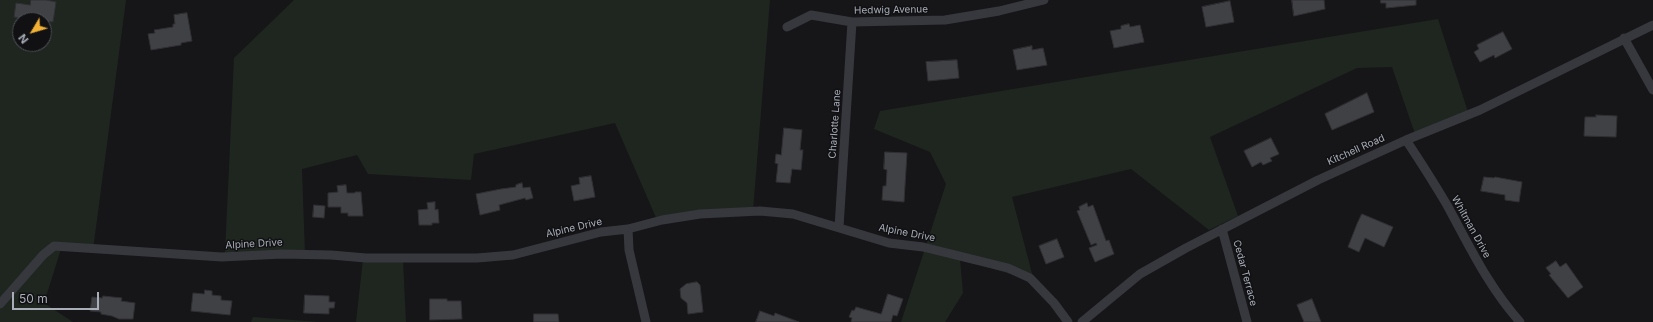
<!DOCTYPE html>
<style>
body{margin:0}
#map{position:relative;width:1653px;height:322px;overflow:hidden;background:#161618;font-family:Inter,sans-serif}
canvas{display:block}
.north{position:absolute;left:12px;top:12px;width:40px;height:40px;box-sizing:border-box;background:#111113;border:1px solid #4d4f55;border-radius:50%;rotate:232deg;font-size:11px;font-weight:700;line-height:16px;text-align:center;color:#a8adb8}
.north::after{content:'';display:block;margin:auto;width:14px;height:18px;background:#f2b134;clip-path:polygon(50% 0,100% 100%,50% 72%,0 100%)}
.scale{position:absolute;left:12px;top:292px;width:87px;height:18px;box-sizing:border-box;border:2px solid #a8adb8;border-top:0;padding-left:5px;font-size:12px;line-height:14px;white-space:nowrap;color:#a8adb8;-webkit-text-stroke:3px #111113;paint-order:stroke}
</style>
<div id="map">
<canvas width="1653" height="322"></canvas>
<div class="north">N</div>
<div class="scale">50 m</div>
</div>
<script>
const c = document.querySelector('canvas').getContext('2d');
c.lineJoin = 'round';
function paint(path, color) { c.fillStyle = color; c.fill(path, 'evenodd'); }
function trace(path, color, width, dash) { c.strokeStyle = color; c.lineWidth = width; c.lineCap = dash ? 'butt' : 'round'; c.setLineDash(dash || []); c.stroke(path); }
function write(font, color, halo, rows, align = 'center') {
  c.font = font + ' Inter,sans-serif'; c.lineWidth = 3; c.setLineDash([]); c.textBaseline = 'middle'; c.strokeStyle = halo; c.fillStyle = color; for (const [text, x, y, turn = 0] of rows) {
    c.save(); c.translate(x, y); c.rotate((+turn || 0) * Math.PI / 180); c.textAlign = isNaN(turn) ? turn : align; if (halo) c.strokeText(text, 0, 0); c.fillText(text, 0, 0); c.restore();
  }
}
paint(new Path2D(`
 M 0,0 L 126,0 L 93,250 L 62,246 L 44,303 L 73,322 L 0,322 ZM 20,20 L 44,20 L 44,44 L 20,44 Z
 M 294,0 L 770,0 L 753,211 L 657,220 L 615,123 L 474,154 L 471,180 L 368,174 L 357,155 L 302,169 L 305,254 L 225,253 L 234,58 Z
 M 1438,19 L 1468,112 L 1415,134 L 1392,67 L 1357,68 L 1210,137 L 1238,216 L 1209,230 L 1131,169 L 1012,197 L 1034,281 L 960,259 L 963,293 L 945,322 L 901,322 L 946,184 L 930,152 L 874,129 L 880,111 Z
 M 363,259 L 403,260 L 406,322 L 356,322 Z
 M 253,317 L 320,322 L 251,322 Z`), '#1e261f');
const building = new Path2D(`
 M 31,0 L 46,0 L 56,2 L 53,22 L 14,17 L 16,3 L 30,5 Z
 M 1292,0 L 1324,0 L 1325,9 L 1294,16 Z
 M 1381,0 L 1416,0 L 1416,5 L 1386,8 L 1386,3 L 1381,3 Z
 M 1230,1 L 1234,22 L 1206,27 L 1202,7 Z
 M 187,13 L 192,41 L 181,43 L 181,45 L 151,50 L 148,34 L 155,33 L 154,30 L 173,27 L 173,24 L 175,24 L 174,15 Z
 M 1129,24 L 1130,27 L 1140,25 L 1144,42 L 1114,48 L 1110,31 L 1121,29 L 1121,26 Z
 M 1503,32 L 1512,49 L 1495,58 L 1494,55 L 1480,62 L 1474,52 L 1479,49 L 1477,45 Z
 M 1032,46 L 1032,50 L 1043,48 L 1047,65 L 1017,70 L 1013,50 Z
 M 957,60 L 959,78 L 928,81 L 926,62 Z
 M 1367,93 L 1374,112 L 1332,130 L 1325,114 Z
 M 1596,115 L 1617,116 L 1616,137 L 1584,136 L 1585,117 L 1596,117 Z
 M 784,128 L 802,130 L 800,150 L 803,150 L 801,170 L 792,169 L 790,183 L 776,182 L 778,164 L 775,163 L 776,154 L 781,155 Z
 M 1271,138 L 1279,154 L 1270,158 L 1272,161 L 1263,165 L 1261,162 L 1252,167 L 1244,151 Z
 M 885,152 L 907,153 L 904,202 L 882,200 L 883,186 L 886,186 L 887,170 L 884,169 Z
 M 591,176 L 595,197 L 574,201 L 571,186 L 580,184 L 579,178 Z
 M 1484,177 L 1494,178 L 1495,177 L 1522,182 L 1519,202 L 1505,200 L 1505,195 L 1481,191 Z
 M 522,183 L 523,188 L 530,187 L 533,198 L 526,200 L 525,198 L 499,205 L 500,210 L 480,215 L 476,194 L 501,189 L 516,187 L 516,185 Z
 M 346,185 L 347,193 L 355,193 L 355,192 L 361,192 L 363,216 L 348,216 L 348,213 L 341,213 L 341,207 L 328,207 L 328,193 L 338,192 L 337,186 Z
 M 435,202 L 435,210 L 438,209 L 439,223 L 432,223 L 432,225 L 419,225 L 418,210 L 428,209 L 427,203 Z
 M 1087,203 L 1088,207 L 1093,205 L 1106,241 L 1109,240 L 1114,254 L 1095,262 L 1089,248 L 1097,245 L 1096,243 L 1091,245 L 1077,211 L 1080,210 L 1079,207 Z
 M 314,205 L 325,206 L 324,218 L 313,217 Z
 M 1362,214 L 1393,227 L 1384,247 L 1365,238 L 1359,252 L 1348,247 L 1357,224 Z
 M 1057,239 L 1064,257 L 1046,264 L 1039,246 Z
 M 1556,261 L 1560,267 L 1566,263 L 1583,287 L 1568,298 L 1549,275 L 1551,274 L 1546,268 Z
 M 697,282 L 700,285 L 703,312 L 688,314 L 687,303 L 681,298 L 680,289 L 686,284 Z
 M 205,290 L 212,291 L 212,295 L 221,296 L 221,300 L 232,301 L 230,315 L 191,311 L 193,293 L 204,294 Z
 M 888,294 L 903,299 L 897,316 L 893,315 L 891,322 L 851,322 L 852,318 L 849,317 L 852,310 L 854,311 L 856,307 L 881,314 Z
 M 305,295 L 329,296 L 329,302 L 335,302 L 334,308 L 329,308 L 329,314 L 304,313 Z
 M 103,296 L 122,298 L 121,301 L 135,303 L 133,319 L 119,319 L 112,316 L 101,314 L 101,312 L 90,311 L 92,297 L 102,298 Z
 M 430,299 L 447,299 L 447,301 L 461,301 L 462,319 L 430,320 Z
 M 1312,299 L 1321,322 L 1304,322 L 1297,305 Z
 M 760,311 L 774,316 L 775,313 L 799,322 L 756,322 Z
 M 534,314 L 558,314 L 559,322 L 534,322 Z`);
paint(building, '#404145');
trace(building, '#303034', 1);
trace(new Path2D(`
 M 787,27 L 811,15 L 852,22 L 945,20 L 999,11 L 1044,0
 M 1624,38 L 1653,90
 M 1406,140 C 1420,161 1434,183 1447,205 C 1470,247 1488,286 1520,322
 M 839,227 L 852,22
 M 628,229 L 629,250 L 646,322
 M 1222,229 L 1247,322
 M 0,304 L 43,255 L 54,246 L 222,257 L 282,254 L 331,255 L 366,258 L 477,258 L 513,255 L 601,232 L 628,229 L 662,220 L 700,214 L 760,211 L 793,214 L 889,243 L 923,247 L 1008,268 L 1030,278 L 1054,303 L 1068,322
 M 1082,322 L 1140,274 L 1186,248 L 1318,180 L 1406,140 L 1480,110 L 1653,25`), '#37383d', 9);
write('10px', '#a8adb8', '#111113', [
 ["Hedwig Avenue",891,10,-1],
 ["Charlotte Lane",835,124,-86],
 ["Kitchell Road",1356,150,-24],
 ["Whitman Drive",1471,227,61],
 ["Alpine Drive",574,228,-13],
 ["Alpine Drive",907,233,11],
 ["Alpine Drive",254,244,-3],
 ["Cedar Terrace",1245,273,75]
]);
</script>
